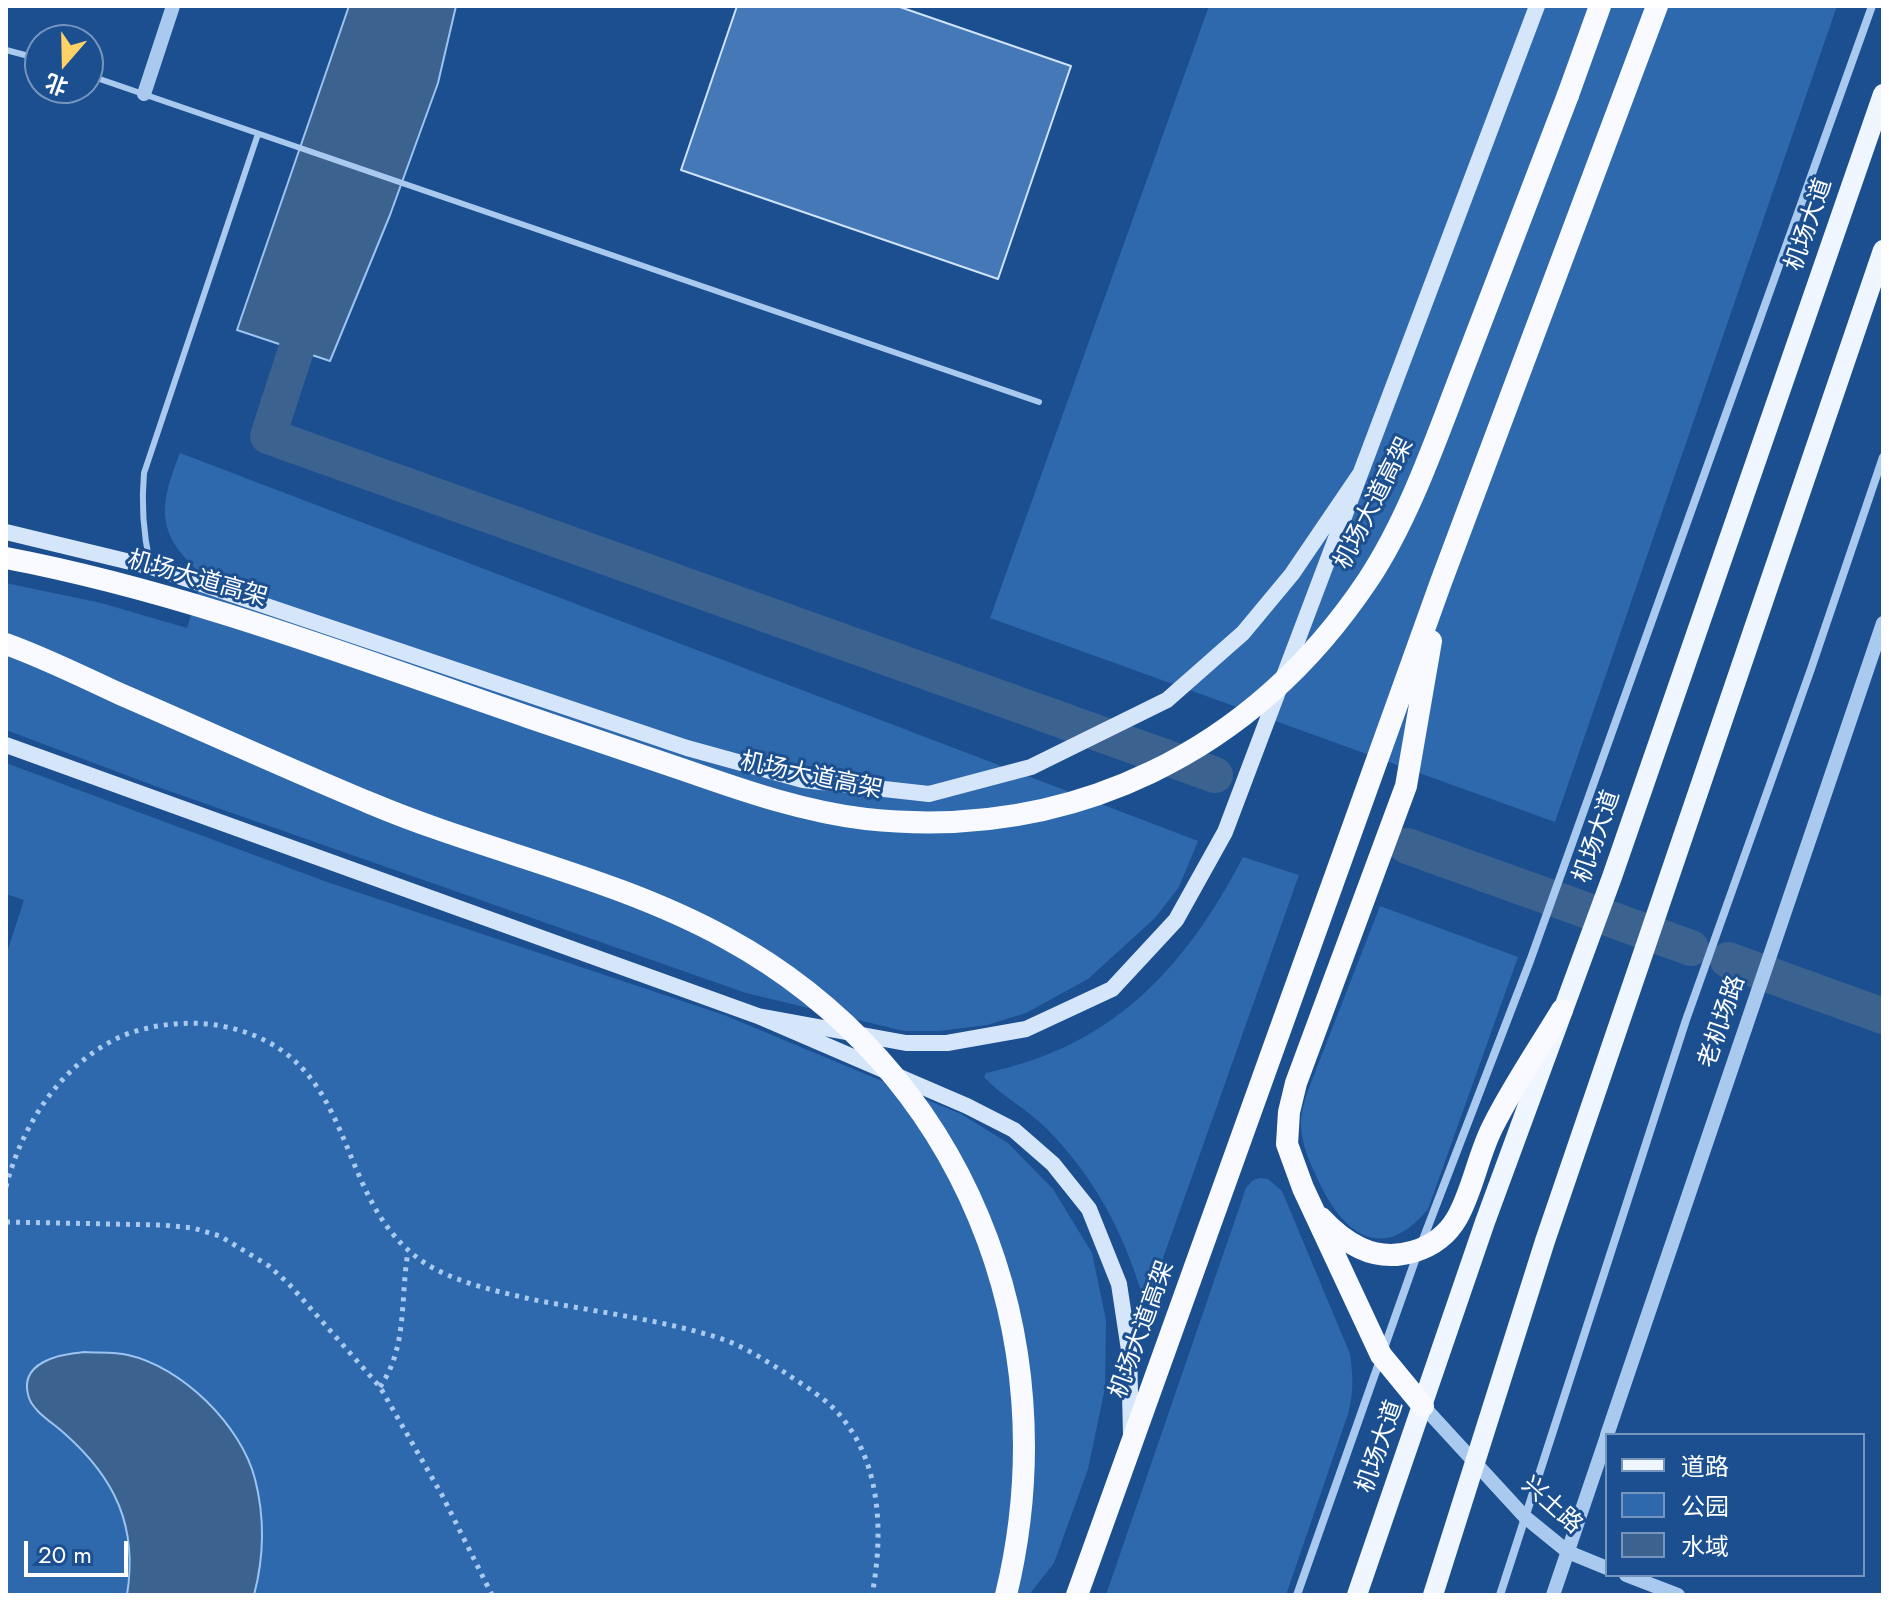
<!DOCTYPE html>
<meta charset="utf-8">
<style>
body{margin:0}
#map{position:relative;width:1889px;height:1601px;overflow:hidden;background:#1b4f8f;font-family:Jost,"Noto Sans SC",sans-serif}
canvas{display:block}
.frame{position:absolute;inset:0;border:8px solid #fff;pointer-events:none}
.legend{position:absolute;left:1605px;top:1433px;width:260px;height:144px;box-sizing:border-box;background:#1b4f8f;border:2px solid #7695bc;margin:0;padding:10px 14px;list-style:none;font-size:24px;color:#fff}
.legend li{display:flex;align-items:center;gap:16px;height:40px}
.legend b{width:40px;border:2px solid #7695bc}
.north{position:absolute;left:24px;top:24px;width:80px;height:80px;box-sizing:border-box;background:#1b4f8f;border:2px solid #7695bc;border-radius:50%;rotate:200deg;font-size:22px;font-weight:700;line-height:32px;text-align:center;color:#fff}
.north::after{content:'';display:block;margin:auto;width:28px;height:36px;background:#ffd166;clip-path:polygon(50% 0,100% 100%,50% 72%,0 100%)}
.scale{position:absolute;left:24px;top:1541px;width:104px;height:36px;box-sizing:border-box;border:4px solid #fff;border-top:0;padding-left:10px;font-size:24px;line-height:28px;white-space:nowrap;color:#fff;-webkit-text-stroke:6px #1b4f8f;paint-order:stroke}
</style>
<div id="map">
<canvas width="1889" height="1601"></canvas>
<div class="frame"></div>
<ul class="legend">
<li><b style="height:10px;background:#f0f6ff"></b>道路</li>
<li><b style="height:22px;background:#2e69ad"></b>公园</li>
<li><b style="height:22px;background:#3c6290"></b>水域</li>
</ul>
<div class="north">北</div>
<div class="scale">20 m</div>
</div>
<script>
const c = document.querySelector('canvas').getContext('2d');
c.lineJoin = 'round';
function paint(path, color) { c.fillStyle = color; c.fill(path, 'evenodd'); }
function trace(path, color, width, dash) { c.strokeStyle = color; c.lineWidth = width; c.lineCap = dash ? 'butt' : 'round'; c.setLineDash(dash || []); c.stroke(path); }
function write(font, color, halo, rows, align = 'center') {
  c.font = font + ' Jost,"Noto Sans SC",sans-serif'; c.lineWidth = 6; c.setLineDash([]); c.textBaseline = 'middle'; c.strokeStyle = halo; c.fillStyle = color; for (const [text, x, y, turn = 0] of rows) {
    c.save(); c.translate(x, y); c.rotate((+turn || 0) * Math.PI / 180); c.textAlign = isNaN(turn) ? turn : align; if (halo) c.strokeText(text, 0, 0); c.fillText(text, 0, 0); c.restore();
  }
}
paint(new Path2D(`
 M 1209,6 L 1837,6 L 1555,822 L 990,618 Z
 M 180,453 L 1198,841 L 1179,887 L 1155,918 L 1088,979 L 1026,1013 L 987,1025 L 939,1031 L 904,1031 L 746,993 L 155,786 L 6,730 L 6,583 L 101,603 L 187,628 L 203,575 C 156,535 158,508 180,453 Z
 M 6,763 L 327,882 L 724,1015 L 961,1114 L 1008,1143 L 1053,1189 L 1092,1253 L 1106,1320 L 1105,1388 L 1088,1469 L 1054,1563 L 1029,1595 L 6,1595 L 6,955 L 24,900 L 6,894 Z
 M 1243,857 L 1299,875 L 1152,1289 L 1146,1292 L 1141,1291 C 1122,1229 1092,1174 1046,1128 C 1027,1109 1001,1096 984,1077 L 986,1073 C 1114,1046 1185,968 1243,857 Z
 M 1380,906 L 1518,957 L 1428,1209 C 1383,1264 1344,1235 1319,1182 C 1310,1163 1301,1144 1301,1123 C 1301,1113 1304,1103 1307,1093 Z
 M 1260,1178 L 1268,1179 L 1282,1191 L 1350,1354 C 1353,1376 1354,1393 1348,1414 L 1286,1595 L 1106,1595 L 1246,1188 L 1253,1180 Z`), '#2e69ad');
const water = new Path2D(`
 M 349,6 L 456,6 L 438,83 L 390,215 L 330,361 L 237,330 Z
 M 85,1352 C 99,1353 114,1352 128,1355 C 182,1367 241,1425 255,1479 C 265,1518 264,1557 254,1595 L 127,1595 C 138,1526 115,1478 64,1433 C 53,1423 34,1412 29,1398 C 17,1362 60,1354 85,1352 Z`);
paint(water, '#3c6290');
trace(water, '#9cc4f0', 2);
trace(new Path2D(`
 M 311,304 L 268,436 L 1215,775
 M 1407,846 L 1691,948
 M 1728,960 L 1883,1016`), '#3c6290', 36);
const building = new Path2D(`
 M 737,6 L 897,6 L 1071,66 L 998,279 L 681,170 Z`);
paint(building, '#4478b7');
trace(building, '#cfe3fa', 2);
trace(new Path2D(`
 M 6,1187 C 22,1124 62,1063 122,1036 C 152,1024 190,1020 222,1026 C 366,1055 327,1202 428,1265 C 458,1283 496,1291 530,1299 C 591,1311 657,1319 716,1337 C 740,1344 763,1359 784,1372 C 804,1386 828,1399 843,1419 C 882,1467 883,1537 872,1595
 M 6,1222 L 162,1225 L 193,1228 L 220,1236 L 269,1266 L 289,1284 L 380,1387 L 442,1495 L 492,1595
 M 380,1387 C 408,1346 400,1299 408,1252`), '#a9c9ee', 5, [4, 6]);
trace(new Path2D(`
 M 6,50 L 40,59
 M 88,75 L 1039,402
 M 150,564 C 143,532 141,505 144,473 L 258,134`), '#a9c9ee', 6);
trace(new Path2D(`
 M 1422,1242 L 1530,961 L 1872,6
 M 1297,1595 L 1417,1255
 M 1500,1595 L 1686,1020 L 1811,669 L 1883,457`), '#a9c9ee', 8);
trace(new Path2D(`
 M 144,94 L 173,6
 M 1423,1406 L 1525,1517 L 1568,1552 L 1607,1568
 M 1607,1435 L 1883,623
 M 1626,1575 L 1678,1595
 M 1553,1595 L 1607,1436`), '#a9c9ee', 14);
trace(new Path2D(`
 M 6,532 L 151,567 L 687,748 L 803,780 L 929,794 L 1031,767 L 1167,700 L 1243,633 L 1292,574 L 1360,474
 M 6,745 L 758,1016 L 967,1106 L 1014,1130 L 1053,1164 L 1089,1209 L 1119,1284 L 1129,1350 L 1131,1436
 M 758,1016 L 906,1043 L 947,1043 L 1026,1029 L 1112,989 L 1176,920 L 1225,832 L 1537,6`), '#d6e6fa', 16);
trace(new Path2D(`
 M 1357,1595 L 1485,1222 L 1612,877 L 1883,94
 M 1433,1595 L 1545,1241 L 1883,250`), '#f0f6ff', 20);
trace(new Path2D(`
 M 1568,95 L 1600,6
 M 1321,1218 C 1332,1230 1345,1241 1360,1248 C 1394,1264 1438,1251 1457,1218 C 1473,1190 1478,1155 1493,1126 C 1513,1086 1539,1048 1562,1010
 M 1423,1406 L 1381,1355 L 1303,1188 L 1287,1144 L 1289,1112 L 1296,1083 L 1406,786 L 1431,641
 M 1077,1595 L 1441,582 L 1657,6`), '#f8faff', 22);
trace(new Path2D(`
 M 6,558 C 185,592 356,658 528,717 C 582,735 636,754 690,772 C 747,792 806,812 866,819 C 1072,841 1253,752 1368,580 C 1409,518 1436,439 1463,369 C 1498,278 1533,186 1568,95
 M 6,644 C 45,658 83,677 120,694 C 203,730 286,768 370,803 C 486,852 615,877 726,938 C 964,1068 1069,1335 1006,1595`), '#f8faff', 22);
write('24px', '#fff', '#1b4f8f', [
 ["机场大道",1810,225,-71],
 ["机场大道高架",1375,504,-63],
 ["机场大道高架",197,580,16],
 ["机场大道高架",811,777,12],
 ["机场大道",1598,837,-71],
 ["老机场路",1723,1022,-71],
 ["机场大道高架",1143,1330,-70],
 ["机场大道",1381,1447,-71],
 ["兴土路",1551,1506,42]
]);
</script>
